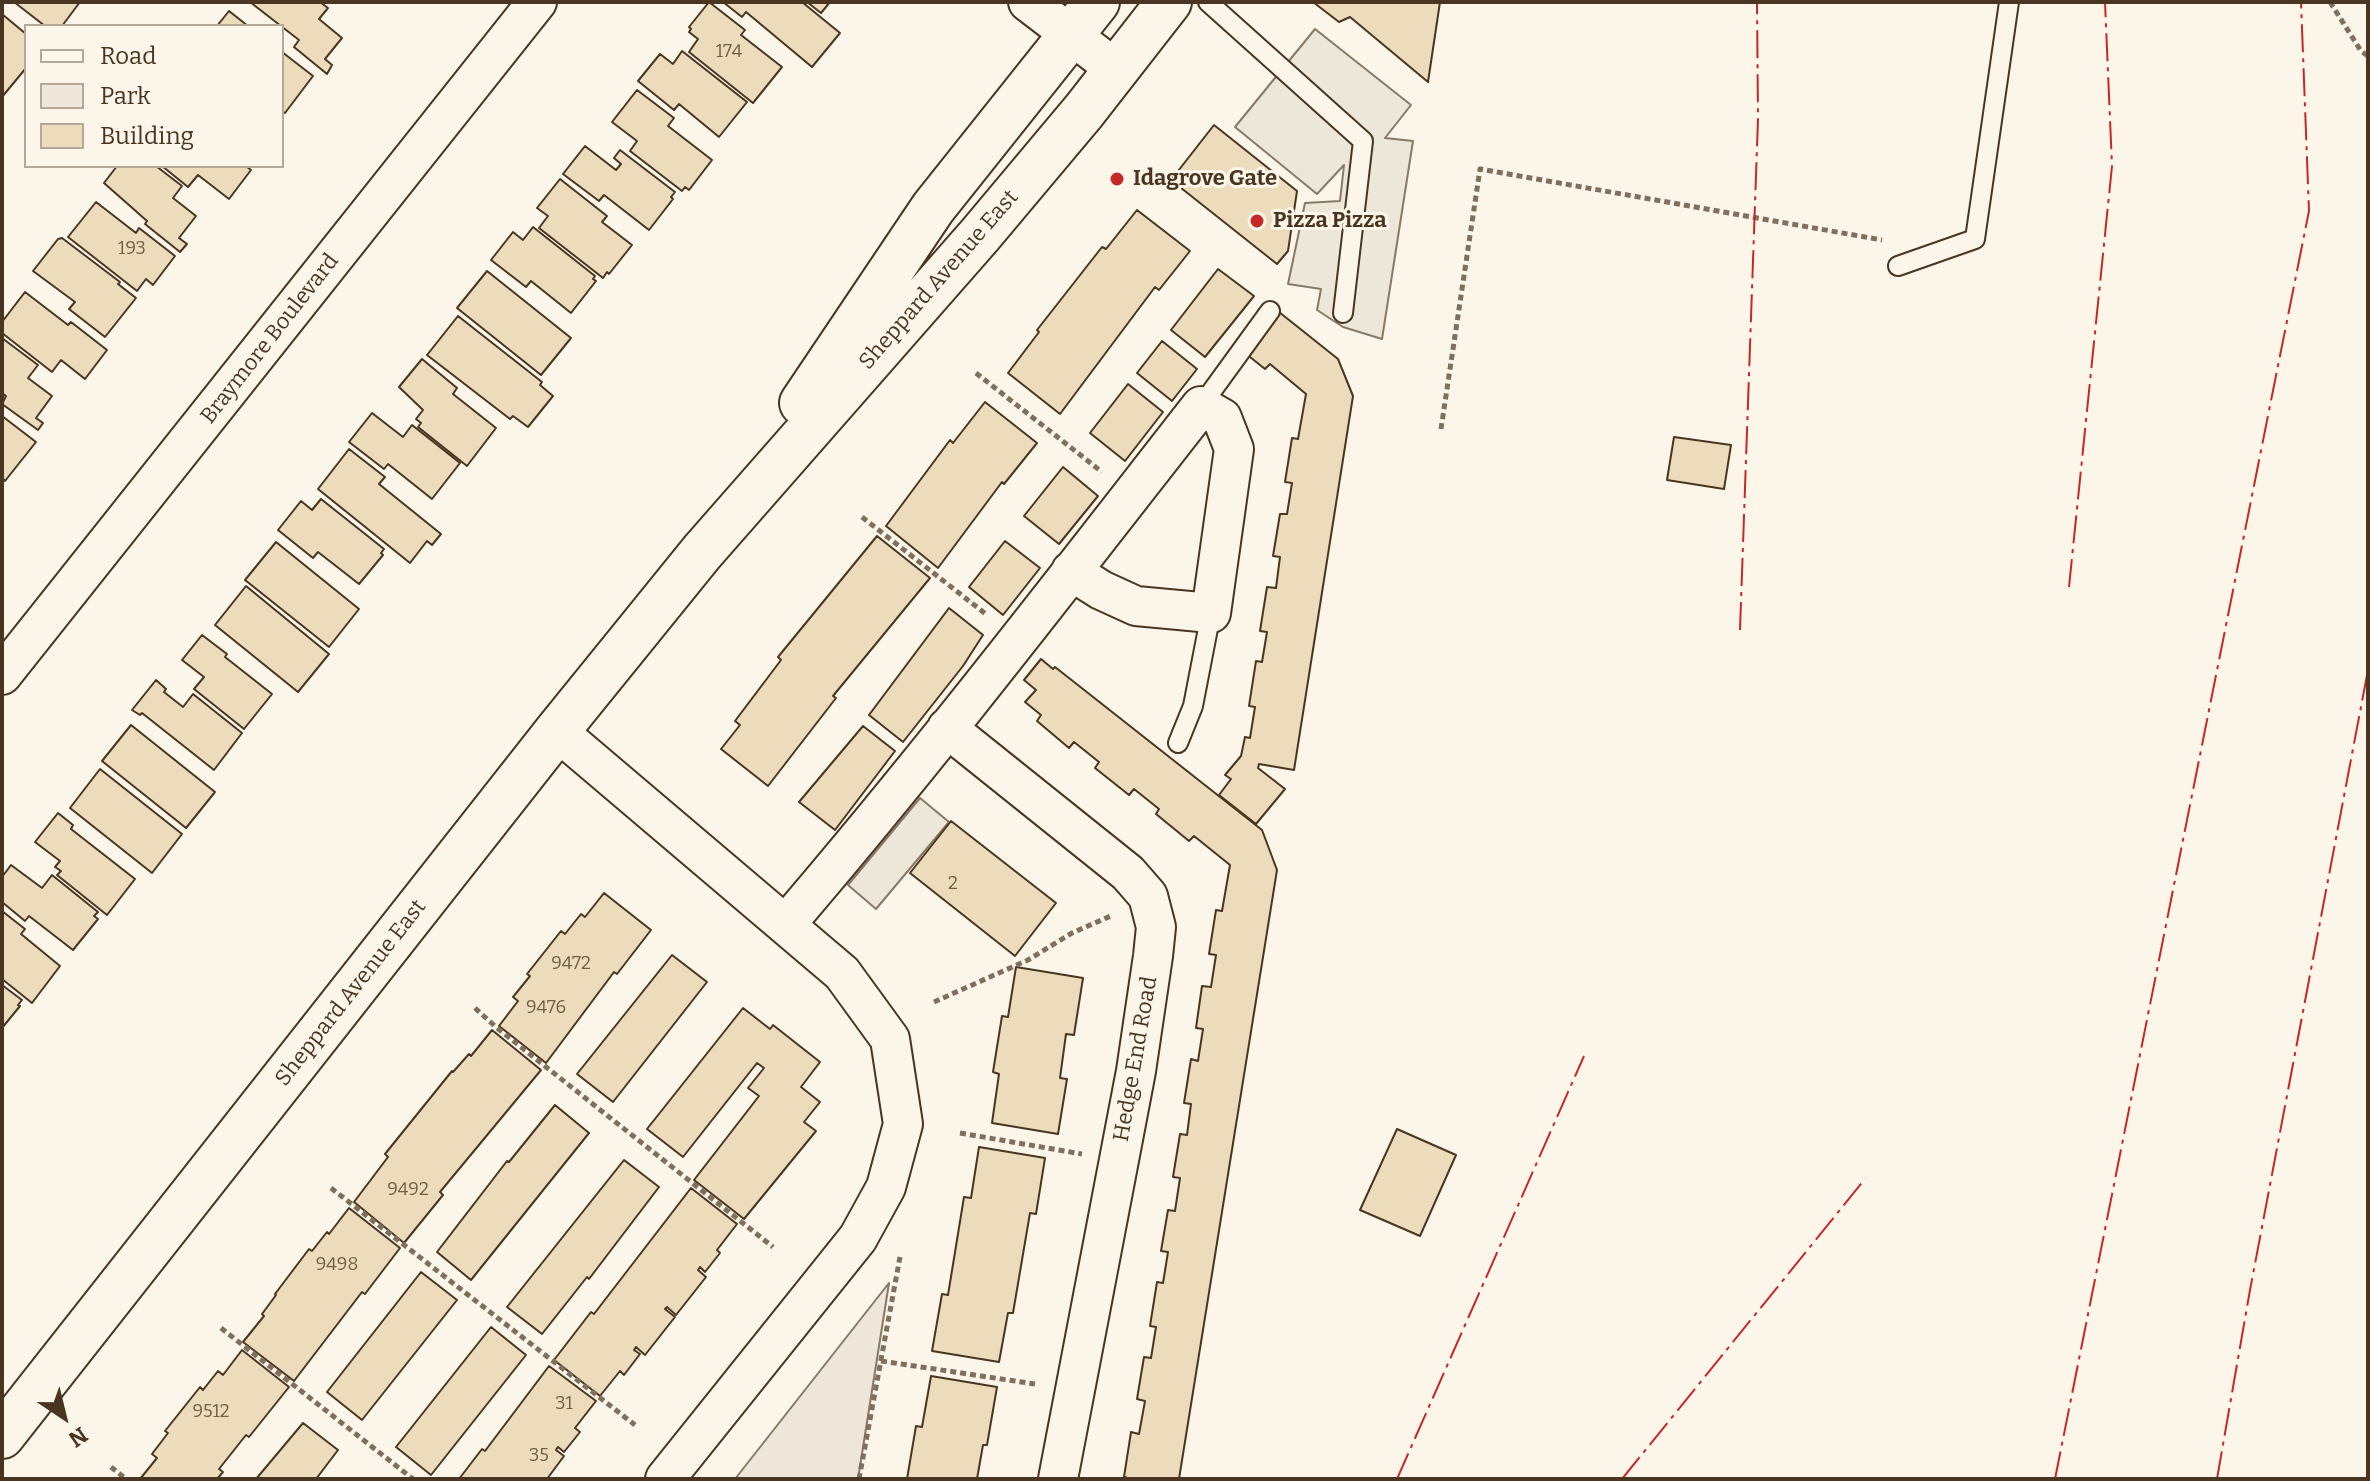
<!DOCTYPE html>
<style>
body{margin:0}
#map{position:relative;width:2370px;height:1481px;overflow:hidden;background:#fbf6e9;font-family:Bitter,serif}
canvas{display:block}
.frame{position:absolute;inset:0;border:4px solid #4a3520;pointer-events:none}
.legend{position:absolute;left:24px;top:24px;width:260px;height:144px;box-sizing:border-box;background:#fbf6e9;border:2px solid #b4a999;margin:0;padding:10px 14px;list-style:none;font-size:24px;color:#4a3520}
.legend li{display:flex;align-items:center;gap:16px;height:40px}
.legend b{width:40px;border:2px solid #b4a999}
.north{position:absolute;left:24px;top:1377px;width:80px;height:80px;-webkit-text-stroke:6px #fbf6e9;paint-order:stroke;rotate:145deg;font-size:22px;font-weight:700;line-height:32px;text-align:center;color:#4a3520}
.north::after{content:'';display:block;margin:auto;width:28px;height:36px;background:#4a3520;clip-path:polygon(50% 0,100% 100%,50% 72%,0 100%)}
</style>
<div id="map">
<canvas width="2370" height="1481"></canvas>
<div class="frame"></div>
<ul class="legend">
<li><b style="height:10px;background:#fbf6e9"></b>Road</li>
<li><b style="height:22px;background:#ede6d9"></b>Park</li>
<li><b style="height:22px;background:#ecdcbc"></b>Building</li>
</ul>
<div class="north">N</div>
</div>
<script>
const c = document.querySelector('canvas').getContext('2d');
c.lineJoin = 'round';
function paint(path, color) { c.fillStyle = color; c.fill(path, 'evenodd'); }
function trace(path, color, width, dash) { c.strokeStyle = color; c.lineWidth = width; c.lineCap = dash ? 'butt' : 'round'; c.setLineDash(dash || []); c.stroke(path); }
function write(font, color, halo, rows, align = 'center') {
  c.font = font + ' Bitter,serif'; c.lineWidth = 6; c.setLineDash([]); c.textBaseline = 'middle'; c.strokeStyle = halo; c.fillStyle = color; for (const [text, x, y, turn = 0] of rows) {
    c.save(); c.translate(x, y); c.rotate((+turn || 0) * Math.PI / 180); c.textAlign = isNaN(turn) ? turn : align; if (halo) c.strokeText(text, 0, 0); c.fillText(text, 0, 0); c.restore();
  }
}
const green = new Path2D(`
 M 889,1283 L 858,1479 L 735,1479 Z`);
paint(green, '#ede6d9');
trace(green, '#887966', 2);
const parking = new Path2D(`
 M 1315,29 L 1411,105 L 1385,138 L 1413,141 L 1382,339 L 1343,327 L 1317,310 L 1321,289 L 1288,284 L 1305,203 L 1340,201 L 1344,165 L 1317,194 L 1235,127 Z
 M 920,798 L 949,822 L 876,909 L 848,885 Z`);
paint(parking, '#ede7d9');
trace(parking, '#887966', 2);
const building = new Path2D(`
 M 14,2 L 80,2 L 62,26 L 45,26 Z
 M 250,2 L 320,2 L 328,8 L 319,19 L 342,38 L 325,59 L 332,65 L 327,74 L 294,47 L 299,40 Z
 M 709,2 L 745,30 L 741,35 L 782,67 L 753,103 L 689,52 L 698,39 L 689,32 L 691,29 L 689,27 Z
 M 723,2 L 802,2 L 840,33 L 812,67 L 746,12 L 742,17 Z
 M 807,2 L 830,2 L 821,13 Z
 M 1313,2 L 1440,2 L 1428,82 L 1350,17 L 1339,22 Z
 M 229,11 L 248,26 L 217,26 Z
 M 2,14 L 26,34 L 26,68 L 2,97 Z
 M 682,51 L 747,102 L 719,137 L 679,104 L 674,110 L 638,81 L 660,54 L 673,64 Z
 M 282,52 L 313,76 L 285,113 L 282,111 Z
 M 637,90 L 674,118 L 668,126 L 712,160 L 689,190 L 685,187 L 682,191 L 630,151 L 637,141 L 612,122 Z
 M 1214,125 L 1297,191 L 1288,251 L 1277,264 L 1171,180 Z
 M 585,146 L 616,170 L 621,164 L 614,158 L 620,150 L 675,192 L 671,197 L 673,199 L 649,230 L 604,195 L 599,201 L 563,174 Z
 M 117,166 L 156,166 L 182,186 L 173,198 L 196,216 L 179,238 L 187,244 L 180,252 L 145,224 L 147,221 L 104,183 Z
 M 162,166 L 246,166 L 251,170 L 229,199 L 198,175 L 188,187 Z
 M 560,179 L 607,216 L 602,222 L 632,245 L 609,274 L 607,272 L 603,278 L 539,228 L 548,216 L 537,208 Z
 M 96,202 L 136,233 L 139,228 L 175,256 L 153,285 L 146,279 L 137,291 L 68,237 Z
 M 1137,210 L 1190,251 L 1159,290 L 1155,287 L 1060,414 L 1008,373 L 1039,332 L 1037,330 L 1102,247 L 1106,249 Z
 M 533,227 L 595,276 L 593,279 L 596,281 L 571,313 L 531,281 L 526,287 L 491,260 L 513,232 L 523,240 Z
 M 62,238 L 120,282 L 118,284 L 136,298 L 105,337 L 69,309 L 75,302 L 33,271 L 58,239 Z
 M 1218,269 L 1254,296 L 1205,357 L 1171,330 Z
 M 487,271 L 571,338 L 541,375 L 457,308 Z
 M 25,292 L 68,325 L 71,322 L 107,350 L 85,379 L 61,360 L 52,372 L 2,333 L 2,322 Z
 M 1279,312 L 1338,359 L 1353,396 L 1294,770 L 1259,764 L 1258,768 L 1285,789 L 1256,824 L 1219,795 L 1231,779 L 1225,775 L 1241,756 L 1245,737 L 1250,738 L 1255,707 L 1249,706 L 1256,661 L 1262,662 L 1267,632 L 1260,631 L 1267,587 L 1276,588 L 1280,557 L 1273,556 L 1280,514 L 1287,514 L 1292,483 L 1285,482 L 1292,438 L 1298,439 L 1306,394 L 1270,364 L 1265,369 L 1245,353 Z
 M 458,316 L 542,382 L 540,385 L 553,396 L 528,427 L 513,416 L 510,419 L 427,355 Z
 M 2,338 L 38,365 L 28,378 L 52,396 L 36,418 L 43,423 L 38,430 L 2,404 L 6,396 L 2,393 Z
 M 1162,341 L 1197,369 L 1172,401 L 1137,373 Z
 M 422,359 L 457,388 L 453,394 L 496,428 L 467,466 L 418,427 L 421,423 L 416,419 L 423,410 L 399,387 Z
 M 1128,384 L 1163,412 L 1125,461 L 1090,433 Z
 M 985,402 L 1037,443 L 1004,484 L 1002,482 L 938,568 L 886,526 L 950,440 L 953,443 Z
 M 372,413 L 403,437 L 412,425 L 460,463 L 432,499 L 388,464 L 384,469 L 349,442 Z
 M 2,416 L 36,442 L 5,481 L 2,478 Z
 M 1674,437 L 1731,445 L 1724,489 L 1667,480 Z
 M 349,449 L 385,477 L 379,484 L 441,534 L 432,545 L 427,541 L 410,563 L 318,489 Z
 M 1063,467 L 1098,496 L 1059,544 L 1024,516 Z
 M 321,499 L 384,549 L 381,553 L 383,555 L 359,584 L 318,552 L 313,558 L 278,530 L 301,501 L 312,510 Z
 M 877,536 L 930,578 L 833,696 L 836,698 L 768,786 L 721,749 L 740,725 L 735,721 L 781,660 L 778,657 Z
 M 1005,541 L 1040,568 L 1003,615 L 969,587 Z
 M 276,542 L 359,609 L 329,647 L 245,580 Z
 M 246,586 L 329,654 L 298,692 L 215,625 Z
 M 949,608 L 983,635 L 963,666 L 903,742 L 869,715 Z
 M 202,635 L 227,654 L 225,657 L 272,694 L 244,729 L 194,689 L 204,677 L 182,660 Z
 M 1041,659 L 1053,669 L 1055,667 L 1262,830 L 1277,870 L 1179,1479 L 1132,1479 L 1124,1477 L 1131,1432 L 1139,1434 L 1145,1401 L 1137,1399 L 1144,1357 L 1151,1358 L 1156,1327 L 1150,1326 L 1157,1282 L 1163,1283 L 1168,1252 L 1161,1251 L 1168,1210 L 1175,1211 L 1180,1178 L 1173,1177 L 1180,1134 L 1187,1135 L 1191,1104 L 1184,1103 L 1191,1059 L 1198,1061 L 1203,1029 L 1196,1028 L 1202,986 L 1211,987 L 1216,955 L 1209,954 L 1216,910 L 1222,911 L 1230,865 L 1194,836 L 1189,841 L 1156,814 L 1159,809 L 1134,789 L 1129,795 L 1095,768 L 1099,762 L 1074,742 L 1069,748 L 1037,721 L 1041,715 L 1025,702 L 1036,690 L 1024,680 Z
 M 156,680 L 166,689 L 164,692 L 183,707 L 193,694 L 242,733 L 214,770 L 142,713 L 140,715 L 132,710 Z
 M 131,725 L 215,792 L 186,828 L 102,761 Z
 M 863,726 L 895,751 L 835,830 L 799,802 Z
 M 100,769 L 182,834 L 152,873 L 70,808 Z
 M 58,813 L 73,825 L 71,829 L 135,879 L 107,915 L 57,875 L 61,871 L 55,867 L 60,861 L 35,842 Z
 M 951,821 L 1056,903 L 1015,956 L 910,873 Z
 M 11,865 L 42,888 L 52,875 L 98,912 L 94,916 L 98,919 L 73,950 L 29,916 L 25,921 L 2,902 L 2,877 Z
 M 604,893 L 651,930 L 617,974 L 614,972 L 546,1063 L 499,1026 L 518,1001 L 513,997 L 530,976 L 527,974 L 561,931 L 565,934 L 581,914 L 585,917 Z
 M 2,911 L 25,929 L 21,934 L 60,966 L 32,1003 L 2,979 Z
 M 672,955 L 707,982 L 613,1102 L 577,1074 Z
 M 1016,967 L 1083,978 L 1074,1035 L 1066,1034 L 1060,1078 L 1067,1079 L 1058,1134 L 992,1123 L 999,1074 L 993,1072 L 1002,1016 L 1008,1017 Z
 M 2,985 L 22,1000 L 18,1005 L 20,1006 L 2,1028 Z
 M 743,1008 L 770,1029 L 773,1025 L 820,1062 L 801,1087 L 820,1102 L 804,1122 L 816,1131 L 744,1219 L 694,1180 L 759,1096 L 748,1088 L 764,1068 L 757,1063 L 683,1157 L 647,1129 Z
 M 492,1030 L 541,1070 L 440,1192 L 443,1195 L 404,1243 L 354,1202 L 388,1157 L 385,1154 L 452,1071 L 453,1072 L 469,1054 L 471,1056 Z
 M 555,1105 L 589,1133 L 471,1280 L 437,1252 L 507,1161 L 509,1162 Z
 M 1397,1129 L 1456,1155 L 1420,1236 L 1360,1210 Z
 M 979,1147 L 1045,1158 L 1036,1214 L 1030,1213 L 1013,1313 L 1008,1313 L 999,1362 L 932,1351 L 942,1294 L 948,1295 L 964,1197 L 971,1198 Z
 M 624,1160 L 659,1187 L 589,1279 L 587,1277 L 542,1334 L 507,1307 Z
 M 691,1188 L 737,1224 L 717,1250 L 720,1253 L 705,1272 L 700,1267 L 698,1270 L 706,1277 L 676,1315 L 667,1307 L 665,1309 L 675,1317 L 645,1355 L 636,1347 L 634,1350 L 640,1354 L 624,1375 L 620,1371 L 600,1396 L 554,1360 L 591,1312 L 594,1314 Z
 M 349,1208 L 400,1248 L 365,1294 L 362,1292 L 294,1381 L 243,1342 L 264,1316 L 262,1314 L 276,1295 L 275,1294 L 309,1249 L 312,1251 L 327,1232 L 329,1234 Z
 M 421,1272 L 457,1300 L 362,1420 L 327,1392 Z
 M 491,1327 L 526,1355 L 431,1475 L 396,1447 Z
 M 242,1350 L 289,1387 L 249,1437 L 246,1435 L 219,1469 L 223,1472 L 217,1479 L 140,1479 L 157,1458 L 152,1454 L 168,1433 L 165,1431 L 200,1387 L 203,1390 L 218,1371 L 223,1375 Z
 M 549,1366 L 596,1401 L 575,1428 L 580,1432 L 564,1452 L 558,1447 L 556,1450 L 564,1456 L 547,1479 L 459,1479 L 482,1449 L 485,1451 Z
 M 931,1376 L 997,1387 L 987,1445 L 983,1445 L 977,1479 L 907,1479 L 916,1426 L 922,1427 Z
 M 303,1423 L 338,1450 L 316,1479 L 256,1479 Z`);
paint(building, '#ecdcbc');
trace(building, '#4a3520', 2);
const lane = new Path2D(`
 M 1208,2 L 1363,141 L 1343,313
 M 1898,266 L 1975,239 L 2009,2
 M 1201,406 L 1270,311
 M 1178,743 L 1193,706 L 1211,613`);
const street = new Path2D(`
 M 1028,2 L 1117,70
 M 2,675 L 537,2
 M 947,728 L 1128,873 L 1148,896 L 1156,927 L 1153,956 L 1136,1071 L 1058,1479
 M 557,731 L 842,973 L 890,1039 L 903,1124 L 886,1187 L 858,1238 L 665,1479
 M 786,924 C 930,756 1065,580 1201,406 L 1222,418 L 1234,449 L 1211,613 L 1136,606 L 1101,590 L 1071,571`);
const secondary = new Path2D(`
 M 802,403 L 933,208 L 1097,2
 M 2,1436 L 557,731 L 702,552 L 980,235 L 1084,111 L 1169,2`);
trace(lane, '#4a3520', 22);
trace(street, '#4a3520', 42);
trace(secondary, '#4a3520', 48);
trace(new Path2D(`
 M 2330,2 L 2361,51 L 2368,56
 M 976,373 L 1102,472
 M 1441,429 L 1480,169 L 1882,240
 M 862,517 L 987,615
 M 934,1002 L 1028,960 L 1072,933 L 1113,915
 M 475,1008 L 497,1028 L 773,1247
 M 960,1133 L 1082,1154
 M 331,1188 L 635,1425
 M 221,1328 L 413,1479
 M 881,1361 L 1035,1384
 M 111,1467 L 126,1479
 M 859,1479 L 900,1257`), '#7f6f5c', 5, [6, 4]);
trace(lane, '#fbf6e9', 18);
trace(street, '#fbf6e9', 38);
trace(secondary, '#fbf6e9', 44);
trace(new Path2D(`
 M 2069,587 L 2112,166 L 2105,2
 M 1740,630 L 1758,119 L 1757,2
 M 1397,1479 L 1584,1056
 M 1622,1479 L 1865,1179
 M 2055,1479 L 2309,211 L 2301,2
 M 2217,1479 L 2250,1290 L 2368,670`), '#c62828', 2, [28, 6, 4, 6]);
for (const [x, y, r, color] of [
 [1117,179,8,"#c62828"],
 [1257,221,8,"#c62828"]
]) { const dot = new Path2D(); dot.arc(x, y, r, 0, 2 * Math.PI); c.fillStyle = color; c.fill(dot); trace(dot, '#fbf6e9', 3); }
write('18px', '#725f47', null, [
 ["174",729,52],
 ["193",132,249],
 ["2",953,884],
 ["9472",571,964],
 ["9476",546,1008],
 ["9492",408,1190],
 ["9498",337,1265],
 ["31",564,1404],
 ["9512",211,1412],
 ["35",539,1456]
]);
write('bold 22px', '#4a3520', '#fbf6e9', [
 ["Idagrove Gate",1133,179],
 ["Pizza Pizza",1273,221]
], 'left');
write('22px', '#4a3520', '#fbf6e9', [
 ["Sheppard Avenue East",939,280,-49],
 ["Braymore Boulevard",270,339,-52],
 ["Sheppard Avenue East",351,993,-52],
 ["Hedge End Road",1136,1059,-80]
]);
</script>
